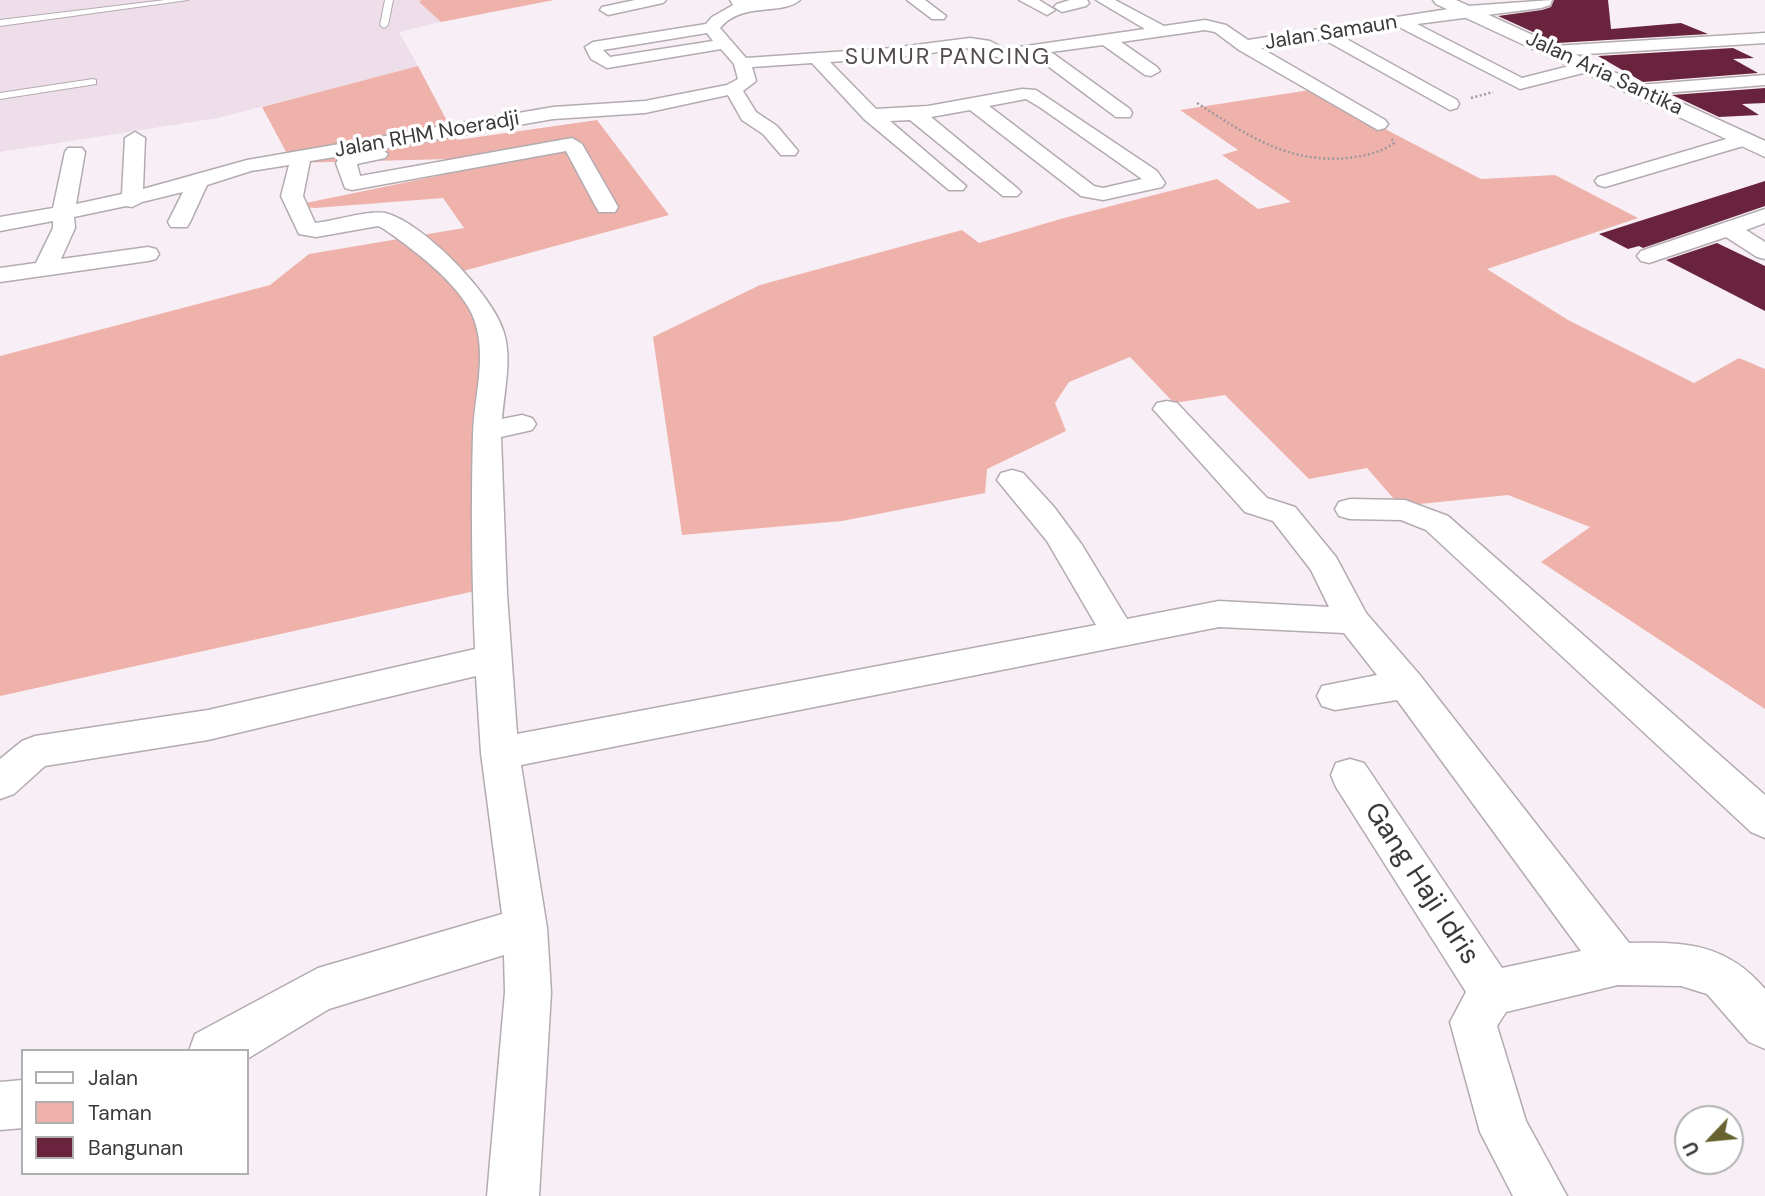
<!DOCTYPE html>
<style>
body{margin:0}
#map{position:relative;width:1765px;height:1196px;overflow:hidden;background:#f7eff5;font-family:"DM Sans",sans-serif}
canvas{display:block}
.legend{position:absolute;left:21px;top:1049px;width:228px;height:126px;box-sizing:border-box;background:#fff;border:2px solid #b1b0b1;margin:0;padding:9px 12px;list-style:none;font-size:21px;color:#3c393b}
.legend li{display:flex;align-items:center;gap:14px;height:35px}
.legend b{width:35px;border:2px solid #b1b0b1}
.north{position:absolute;left:1674px;top:1105px;width:70px;height:70px;box-sizing:border-box;background:#fff;border:2px solid #b1b0b1;border-radius:50%;rotate:244deg;font-size:19px;font-weight:700;line-height:28px;text-align:center;color:#3c393b}
.north::after{content:'';display:block;margin:auto;width:24px;height:32px;background:#67622f;clip-path:polygon(50% 0,100% 100%,50% 72%,0 100%)}
</style>
<div id="map">
<canvas width="1765" height="1196"></canvas>
<ul class="legend">
<li><b style="height:9px;background:#fff"></b>Jalan</li>
<li><b style="height:19px;background:#efb2ab"></b>Taman</li>
<li><b style="height:19px;background:#69233d"></b>Bangunan</li>
</ul>
<div class="north">U</div>
</div>
<script>
const c = document.querySelector('canvas').getContext('2d');
c.lineJoin = 'round';
function paint(path, color) { c.fillStyle = color; c.fill(path, 'evenodd'); }
function trace(path, color, width, dash) { c.strokeStyle = color; c.lineWidth = width; c.lineCap = dash ? 'butt' : 'round'; c.setLineDash(dash || []); c.stroke(path); }
function write(font, color, halo, rows, align = 'center') {
  c.font = font + ' "DM Sans",sans-serif'; c.lineWidth = 7; c.setLineDash([]); c.textBaseline = 'middle'; c.strokeStyle = halo; c.fillStyle = color; for (const [text, x, y, turn = 0] of rows) {
    c.save(); c.translate(x, y); c.rotate((+turn || 0) * Math.PI / 180); c.textAlign = isNaN(turn) ? turn : align; if (halo) c.strokeText(text, 0, 0); c.fillText(text, 0, 0); c.restore();
  }
}
paint(new Path2D(`
 M 0,0 L 421,0 L 419,2 L 441,22 L 399,32 L 418,66 L 218,118 L 0,152 Z`), '#eddee9');
paint(new Path2D(`
 M 421,0 L 554,0 L 441,22 L 419,2 Z
 M 418,66 L 457,140 L 597,120 L 669,215 L 456,273 L 502,329 L 475,591 L 0,696 L 0,356 L 270,285 L 309,254 L 464,228 L 443,198 L 315,208 L 291,206 L 529,157 L 292,163 L 262,107 Z
 M 1310,90 L 1481,179 L 1555,175 L 1638,218 L 1487,269 L 1568,320 L 1694,383 L 1739,358 L 1765,369 L 1765,709 L 1541,562 L 1590,527 L 1508,495 L 1400,506 L 1367,468 L 1309,479 L 1225,395 L 1174,403 L 1130,357 L 1069,382 L 1055,403 L 1066,431 L 987,469 L 985,493 L 842,521 L 682,535 L 653,337 L 760,285 L 962,230 L 979,243 L 1064,218 L 1217,179 L 1258,209 L 1291,202 L 1222,155 L 1238,150 L 1180,110 Z`), '#efb2ab');
paint(new Path2D(`
 M 1554,0 L 1608,0 L 1611,29 L 1681,23 L 1708,34 L 1557,43 L 1498,16 L 1542,10 L 1551,7 Z
 M 1733,48 L 1754,58 L 1733,59 L 1758,73 L 1643,82 L 1598,56 Z
 M 1765,88 L 1765,103 L 1742,104 L 1759,115 L 1719,117 L 1672,95 Z
 M 1765,181 L 1765,206 L 1643,248 L 1639,246 L 1628,249 L 1599,234 Z
 M 1717,243 L 1765,266 L 1765,311 L 1666,260 Z`), '#69233d');
const service = new Path2D(`
 M 165,0 L 188,0 L 0,26 L 0,20 Z
 M 385,0 L 393,0 L 388,25 L 384,28 L 380,25 Z
 M 93,79 L 96,80 L 96,84 L 0,99 L 0,93 Z`);
const minor = new Path2D(`
 M 635,0 L 666,0 L 663,3 L 608,15 L 600,10 L 602,7 Z
 M 730,0 L 800,0 C 782,16 742,1 720,28 L 746,58 L 892,48 L 970,38 L 990,41 L 1005,49 L 1145,29 L 1096,0 L 1115,0 L 1164,26 L 1205,20 L 1226,25 L 1248,40 L 1468,6 L 1552,0 L 1550,5 L 1541,8 L 1417,24 L 1522,78 L 1589,61 L 1598,66 L 1595,70 L 1520,89 L 1399,27 L 1341,36 L 1457,100 L 1459,104 L 1457,108 L 1450,110 L 1323,39 L 1261,48 L 1385,120 L 1388,124 L 1385,128 L 1378,130 L 1239,50 L 1215,32 L 1205,30 L 1121,42 L 1157,67 L 1160,71 L 1151,76 L 1145,75 L 1103,45 L 1051,52 L 1130,109 L 1132,113 L 1130,117 L 1116,117 L 1033,55 L 1003,59 L 970,48 L 892,58 L 830,62 L 876,109 L 928,106 L 1022,89 L 1036,90 L 1157,171 L 1165,183 L 1162,187 L 1103,200 L 1081,196 L 970,110 L 931,117 L 1017,188 L 1021,192 L 1017,196 L 1003,196 L 910,120 L 890,121 L 966,186 L 963,190 L 949,190 L 864,119 L 812,63 L 752,67 L 756,81 L 743,91 L 756,112 L 777,126 L 798,151 L 795,155 L 781,155 L 763,134 L 742,120 L 728,95 L 645,113 L 553,119 L 381,149 L 388,154 L 385,158 L 357,164 L 360,176 L 572,138 L 582,144 L 618,207 L 615,212 L 599,212 L 596,207 L 566,151 L 352,190 L 345,188 L 336,163 L 341,156 L 310,161 L 303,196 L 315,223 C 334,221 368,210 385,213 C 423,222 494,296 504,333 C 512,360 504,392 502,419 L 522,415 L 532,418 L 536,424 L 532,430 L 501,437 L 507,594 L 517,734 L 1096,625 L 1047,541 L 997,480 L 1001,473 L 1012,470 L 1023,473 L 1054,507 L 1082,545 L 1127,619 L 1219,601 L 1329,607 L 1311,570 L 1273,521 L 1245,512 L 1153,409 L 1157,403 L 1167,401 L 1177,403 L 1267,498 L 1295,507 L 1336,557 L 1366,613 L 1419,674 L 1629,943 C 1685,942 1726,943 1765,989 L 1765,1049 L 1749,1042 L 1707,994 L 1681,986 L 1618,985 L 1506,1012 L 1497,1026 L 1526,1121 L 1567,1196 L 1513,1196 L 1480,1132 L 1450,1022 L 1466,992 L 1336,787 L 1331,775 L 1336,763 L 1350,759 L 1364,763 L 1502,968 L 1581,951 L 1397,700 L 1335,710 L 1322,706 L 1317,696 L 1322,686 L 1377,675 L 1344,633 L 1219,627 L 521,765 L 547,928 L 551,992 L 539,1196 L 487,1196 L 505,992 L 504,955 L 329,1009 L 247,1059 L 247,1051 L 189,1051 L 195,1034 L 318,968 L 502,914 L 481,753 L 476,676 L 208,740 L 45,766 L 14,794 L 0,799 L 0,759 L 22,741 L 35,736 L 208,710 L 475,649 C 472,578 471,506 473,435 C 474,395 489,353 472,314 C 457,282 413,249 384,229 L 378,226 L 316,237 L 299,234 L 281,196 L 289,165 L 251,171 L 207,185 L 190,222 L 187,227 L 171,227 L 168,222 L 183,192 L 142,202 L 132,207 L 126,206 L 74,217 L 75,228 L 61,259 L 148,247 L 156,249 L 159,254 L 156,259 L 148,261 L 0,282 L 0,268 L 36,263 L 53,228 L 53,221 L 0,231 L 0,217 L 53,208 L 65,152 L 68,148 L 82,148 L 85,152 L 76,204 L 122,194 L 125,138 L 135,132 L 145,138 L 143,189 L 247,160 L 553,107 L 645,101 L 727,85 L 738,79 L 734,64 L 721,49 L 607,68 L 591,59 L 585,47 L 593,42 L 706,24 L 712,17 L 733,5 ZM 707,33 L 713,41 L 610,57 L 603,50 ZM 1026,99 L 1041,108 L 1142,179 L 1103,188 L 1094,186 L 989,106 Z
 M 907,0 L 925,0 L 946,16 L 944,19 L 932,19 Z
 M 1019,0 L 1039,0 L 1055,10 L 1047,15 Z
 M 1070,0 L 1087,0 L 1089,3 L 1086,6 L 1062,12 L 1054,7 L 1057,4 Z
 M 1765,33 L 1765,43 L 1554,56 L 1546,51 L 1554,46 Z
 M 1765,75 L 1765,85 L 1639,95 L 1630,90 L 1639,85 Z
 M 1743,134 L 1753,140 L 1750,144 L 1605,187 L 1598,185 L 1595,181 L 1598,177 Z
 M 1765,209 L 1765,223 L 1746,230 L 1765,242 L 1765,259 L 1757,257 L 1726,237 L 1649,263 L 1641,261 L 1637,256 L 1641,251 Z
 M 1350,499 L 1405,500 L 1448,516 L 1765,795 L 1765,838 L 1751,832 L 1426,530 L 1401,520 L 1350,519 L 1339,516 L 1335,509 L 1339,502 Z
 M 23,1080 L 23,1128 L 0,1130 L 0,1082 Z`);
const tertiary = new Path2D(`
 M 1433,0 L 1456,0 L 1765,141 L 1765,157 L 1436,4 Z`);
trace(service, '#b3abb0', 2);
trace(minor, '#b3abb0', 3);
trace(tertiary, '#b3abb0', 3);
trace(new Path2D(`
 M 1471,98 L 1493,92
 M 1197,103 C 1245,134 1288,164 1348,158 C 1364,156 1380,153 1394,143 L 1392,139`), '#9e989d', 2.5, [2, 2.5]);
paint(service, '#fff');
paint(minor, '#fff');
paint(tertiary, '#fff');
write('21px', '#3c393b', '#fff', [
 ["Jalan Samaun",1331,33,-9],
 ["Jalan Aria Santika",1604,74,25],
 ["Jalan RHM Noeradji",427,135,-10]
]);
c.letterSpacing = '2px';
write('23px', '#534c51', '#fff', [
 ["SUMUR PANCING",948,58]
]);
c.letterSpacing = '0px';
write('28px', '#3c393b', '#fff', [
 ["Gang Haji Idris",1421,884,57]
]);
</script>
